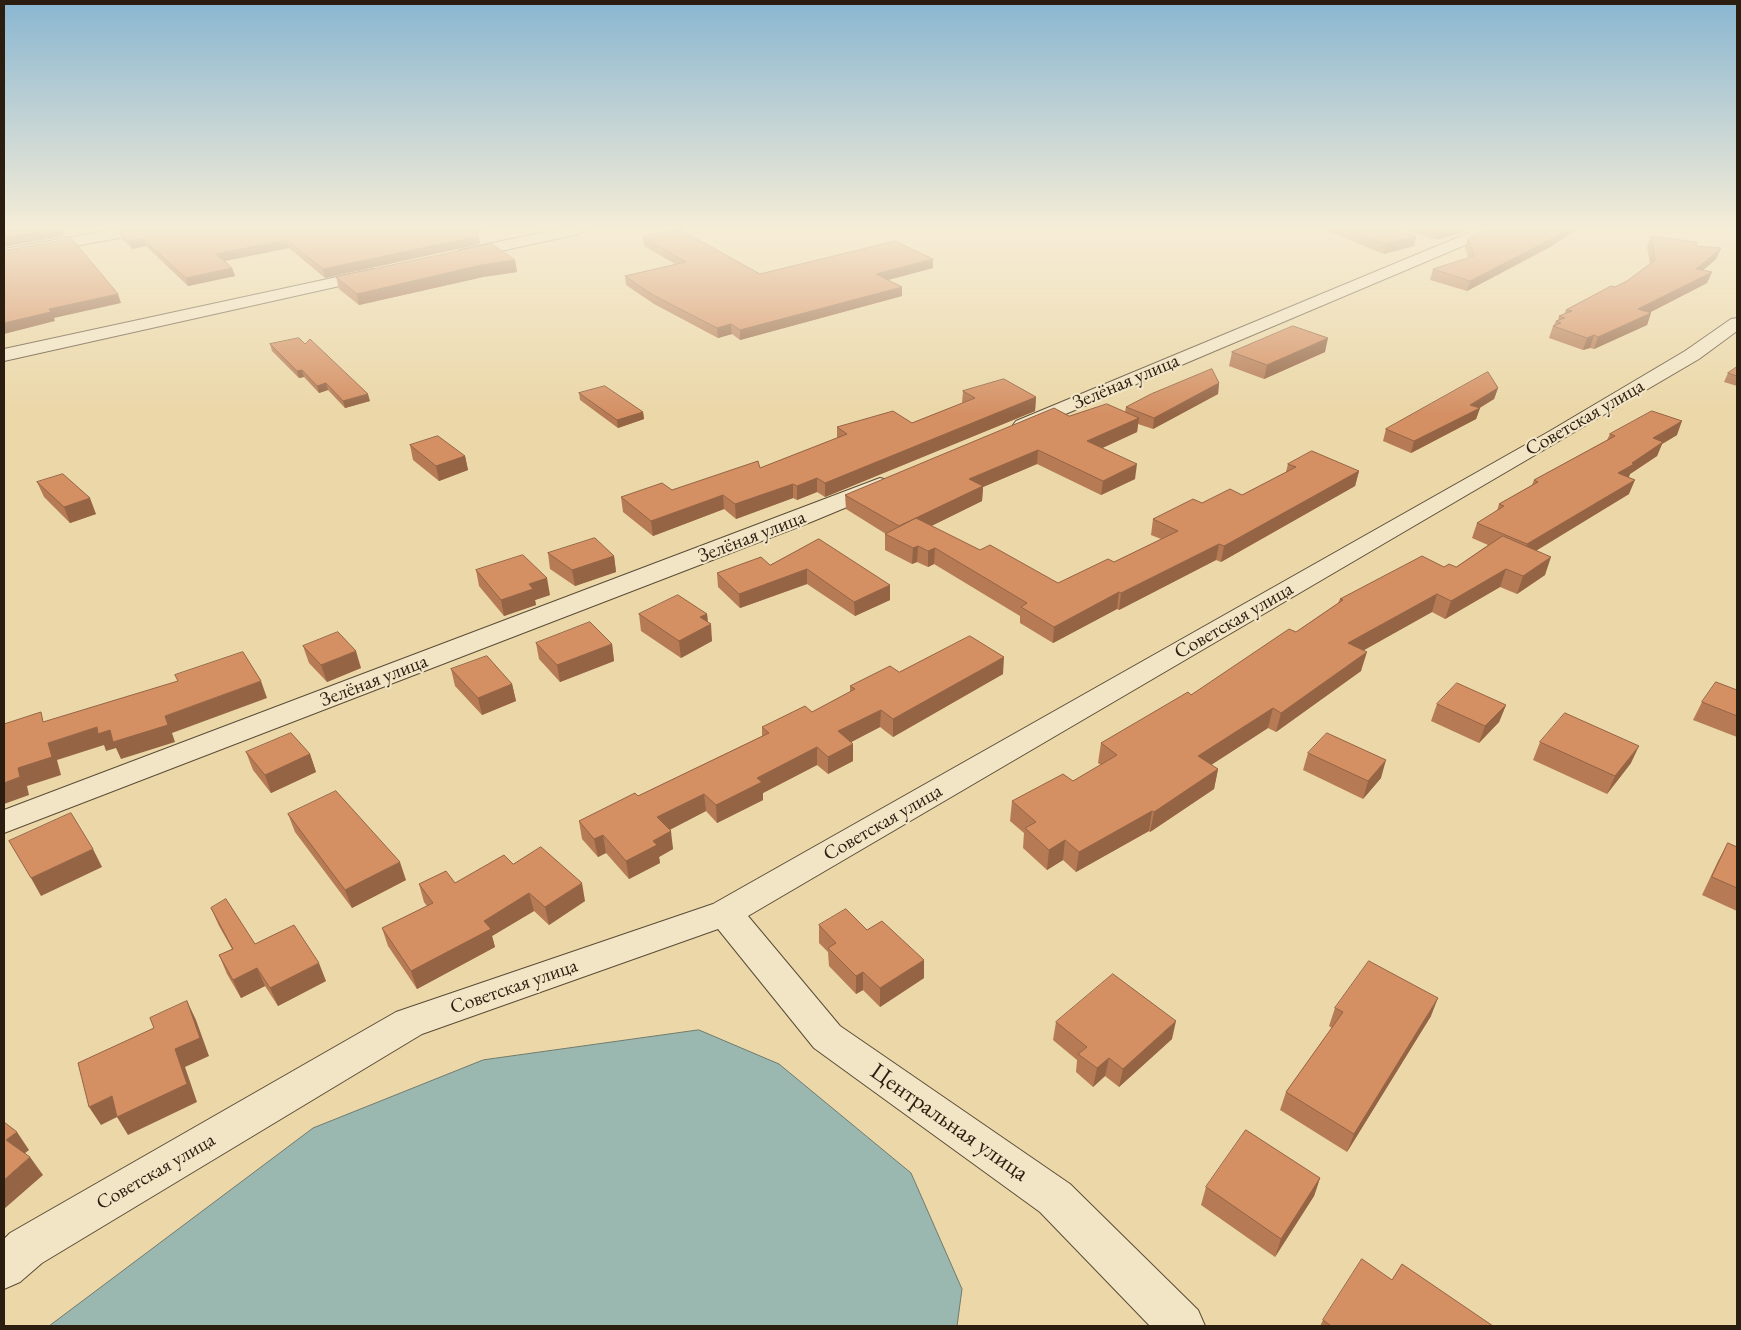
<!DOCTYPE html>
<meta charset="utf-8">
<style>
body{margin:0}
#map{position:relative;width:1741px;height:1330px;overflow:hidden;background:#ebd7a7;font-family:"EB Garamond",serif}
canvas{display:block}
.frame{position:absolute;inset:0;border:5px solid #2b1d10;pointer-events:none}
</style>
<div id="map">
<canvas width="1741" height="1330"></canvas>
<div class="frame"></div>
</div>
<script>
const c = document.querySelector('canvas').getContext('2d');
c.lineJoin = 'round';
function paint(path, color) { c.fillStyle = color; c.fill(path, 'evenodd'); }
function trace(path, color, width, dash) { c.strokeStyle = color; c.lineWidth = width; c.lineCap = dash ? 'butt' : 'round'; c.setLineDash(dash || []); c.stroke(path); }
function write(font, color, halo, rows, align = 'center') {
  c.font = font + ' "EB Garamond",serif'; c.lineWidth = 4.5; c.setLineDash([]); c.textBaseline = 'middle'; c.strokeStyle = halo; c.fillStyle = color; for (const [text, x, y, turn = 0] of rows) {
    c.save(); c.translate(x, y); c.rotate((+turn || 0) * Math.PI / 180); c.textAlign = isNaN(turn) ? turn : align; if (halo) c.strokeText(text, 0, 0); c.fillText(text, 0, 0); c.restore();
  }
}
const water = new Path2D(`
 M 699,1030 L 779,1064 L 911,1173 L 962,1289 L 957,1326 L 49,1326 L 313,1128 L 483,1060 Z`);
paint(water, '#9ab8af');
trace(water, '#6e7a6f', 1);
const minor = new Path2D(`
 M 117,229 L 149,229 L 141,234 L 4,259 L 4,249 Z
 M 558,229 L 586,229 L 578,234 L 460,260 L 452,255 L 460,250 Z
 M 1478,229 L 1499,229 L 1496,232 L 1030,429 L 1023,431 L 1016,429 L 1013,425 L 1016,421 Z
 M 374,269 L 380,271 L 382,274 L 380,277 L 4,361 L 4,349 Z
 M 1737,318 L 1737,331 L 1699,359 L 748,916 L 840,1026 L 1070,1184 L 1198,1310 L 1205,1326 L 1150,1326 L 1040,1212 L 814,1048 L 718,929 L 422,1034 L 42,1263 L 20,1282 L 4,1289 L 4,1239 L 10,1233 L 396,1012 L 713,904 L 1550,431 L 1685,351 L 1731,319 Z
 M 880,478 L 888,480 L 891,485 L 888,490 L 811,522 L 4,833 L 4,810 Z`);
trace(minor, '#5b4c36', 2);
paint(minor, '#f2e5c6');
paint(new Path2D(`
 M 134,229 L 486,229 L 478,231 L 478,233 L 476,233 L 479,236 L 480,244 L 325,278 L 289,248 L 225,261 L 232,268 L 235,276 L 188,286 L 146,246 L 132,249 L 122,239 L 119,231 Z
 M 1328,229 L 1393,229 L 1416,236 L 1414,246 L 1384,254 L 1327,231 Z
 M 1401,229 L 1473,229 L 1437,240 Z
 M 1651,236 L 1697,246 L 1721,248 L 1716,259 L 1703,270 L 1712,272 L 1707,283 L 1649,313 L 1651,313 L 1647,325 L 1594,349 L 1590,348 L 1583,350 L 1549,338 L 1553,326 L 1554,325 L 1556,321 L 1558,320 L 1559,316 L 1564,314 L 1566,310 L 1615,287 L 1627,281 L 1650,264 L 1647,247 Z
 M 643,237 L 760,274 L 933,268 L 888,280 L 902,287 L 902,296 L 740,340 L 732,334 L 718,338 L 654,304 L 626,285 L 625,276 L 675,264 L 644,246 Z
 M 1468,238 L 1552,246 L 1467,291 L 1430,280 L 1433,269 L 1468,258 L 1465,247 Z
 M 515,260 L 517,272 L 483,277 L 359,305 L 339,289 L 336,277 Z
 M 270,344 L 305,344 L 370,401 L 345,408 L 328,390 L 319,393 L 304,377 L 299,378 L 272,351 Z
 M 1232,352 L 1325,352 L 1264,379 L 1229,366 Z
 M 1737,367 L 1737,386 L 1724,382 L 1728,373 Z
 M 1219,383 L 1218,394 L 1153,429 L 1138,424 L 1137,432 L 1102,448 L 1135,479 L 1101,495 L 1037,464 L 983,487 L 982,501 L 931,526 L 980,550 L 1058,583 L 1114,562 L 1161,539 L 1151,535 L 1153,519 L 1202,503 L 1242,495 L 1286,472 L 1288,464 L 1359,471 L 1355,486 L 1221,562 L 1216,560 L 1119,610 L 1117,609 L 1053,643 L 1020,623 L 1020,616 L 934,564 L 928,567 L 917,562 L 912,564 L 885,550 L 885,534 L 886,534 L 846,509 L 845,495 L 1069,416 L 1125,412 L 1126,407 Z
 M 1498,388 L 1494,399 L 1480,408 L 1476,419 L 1411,453 L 1383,441 L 1386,429 Z
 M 963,391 L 1036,397 L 1035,411 L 825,497 L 817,492 L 797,500 L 793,498 L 736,519 L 724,509 L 653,536 L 623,512 L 621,497 L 672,490 L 760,468 L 837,438 L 837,427 L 912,423 L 962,403 Z
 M 579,393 L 643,412 L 644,419 L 618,428 L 580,400 Z
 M 1610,434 L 1677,435 L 1662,444 L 1657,456 L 1630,474 L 1629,477 L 1629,494 L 1536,550 L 1545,575 L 1517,594 L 1500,587 L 1445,619 L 1432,612 L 1363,650 L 1361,671 L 1276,732 L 1268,728 L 1211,765 L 1218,769 L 1214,789 L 1150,832 L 1149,831 L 1076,872 L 1063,860 L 1047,870 L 1023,848 L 1024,833 L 1010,821 L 1012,801 L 1073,781 L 1101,765 L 1098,763 L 1101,743 L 1191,695 L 1296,632 L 1338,603 L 1340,599 L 1444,567 L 1456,567 L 1488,545 L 1472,538 L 1477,523 L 1497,511 L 1499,504 L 1532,485 L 1534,480 L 1607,440 Z
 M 410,445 L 465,456 L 468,470 L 439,481 L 413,460 Z
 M 37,482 L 96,514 L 70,523 L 44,497 Z
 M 819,539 L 890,600 L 855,616 L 807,584 L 740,608 L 718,587 L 717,573 L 770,565 Z
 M 548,553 L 614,556 L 616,572 L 575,586 L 550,569 Z
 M 476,570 L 550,595 L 535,600 L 536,605 L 504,616 L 479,586 Z
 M 639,614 L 707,614 L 708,622 L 712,641 L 681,658 L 641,631 Z
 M 536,643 L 612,644 L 614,661 L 560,682 L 539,659 Z
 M 303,646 L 361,668 L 327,682 L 309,663 Z
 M 451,669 L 512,684 L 516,701 L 482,715 L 455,686 Z
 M 899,672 L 1003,674 L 893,737 L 880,727 L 851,742 L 853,744 L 853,761 L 828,774 L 817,765 L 763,793 L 763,800 L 717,823 L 706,811 L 669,830 L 673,849 L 659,857 L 660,863 L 629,879 L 606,853 L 598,857 L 582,839 L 579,821 L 638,796 L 762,736 L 762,727 L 812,712 L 850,692 L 850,686 Z
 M 1737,690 L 1737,737 L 1693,720 L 1702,702 Z
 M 1437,704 L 1506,705 L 1499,722 L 1479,743 L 1431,721 Z
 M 1540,742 L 1631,763 L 1607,794 L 1533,760 Z
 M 246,752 L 310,754 L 316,772 L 271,793 L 253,770 Z
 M 1308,753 L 1381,778 L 1363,799 L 1303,770 Z
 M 288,814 L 406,880 L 352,908 L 295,832 Z
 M 1728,843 L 1737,847 L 1737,911 L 1702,895 L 1718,861 Z
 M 513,864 L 585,901 L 549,925 L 534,911 L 492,936 L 495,947 L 417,989 L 388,946 L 382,928 L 427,906 L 424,902 L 419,884 L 455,883 Z
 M 211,908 L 255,944 L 326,981 L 278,1006 L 265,986 L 241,998 L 227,974 L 219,955 L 232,949 L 219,926 Z
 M 819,925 L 867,930 L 924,978 L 880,1007 L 863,990 L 856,994 L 829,966 L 828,952 L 819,943 Z
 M 1335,1008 L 1431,1016 L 1347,1152 L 1280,1110 L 1286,1092 L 1332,1028 L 1329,1026 Z
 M 1056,1022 L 1172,1039 L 1119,1087 L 1105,1076 L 1093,1087 L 1076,1072 L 1077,1060 L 1053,1040 Z
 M 1320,1178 L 1314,1196 L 1275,1257 L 1201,1205 L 1206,1187 Z
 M 1392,1280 L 1493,1326 L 1320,1326 L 1323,1320 Z`), '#b67b55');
paint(new Path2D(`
 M 56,229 L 63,229 L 65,236 L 4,247 L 4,238 Z
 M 467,229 L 486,229 L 478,231 L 478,233 L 468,235 Z
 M 1444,229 L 1473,229 L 1437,240 L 1440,230 Z
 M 1566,229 L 1577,229 L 1552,246 L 1467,291 L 1470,281 Z
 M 479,236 L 480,244 L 325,278 L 323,269 Z
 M 1416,236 L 1414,246 L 1384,254 L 1386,244 Z
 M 143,239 L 146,246 L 132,249 L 129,241 Z
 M 287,240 L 289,248 L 219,262 L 216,254 Z
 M 1721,248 L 1716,259 L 1692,280 L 1696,269 Z
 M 933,259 L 933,268 L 876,283 L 876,274 Z
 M 515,260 L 517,272 L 483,277 L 359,305 L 357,294 L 481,265 Z
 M 232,268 L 235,276 L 188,286 L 186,278 Z
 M 1712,272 L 1707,283 L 1633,321 L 1638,309 Z
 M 902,287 L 902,296 L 740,340 L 740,330 Z
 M 118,294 L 121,303 L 54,318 L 55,321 L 4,334 L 4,323 L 49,309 Z
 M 1651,313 L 1647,325 L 1594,349 L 1598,337 Z
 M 731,324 L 732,334 L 718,338 L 717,328 Z
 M 1594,335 L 1590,348 L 1583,350 L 1587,338 Z
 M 1328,338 L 1325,352 L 1264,379 L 1267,365 Z
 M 302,370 L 304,377 L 299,378 L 297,371 Z
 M 326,383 L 328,390 L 319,393 L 317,386 Z
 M 1219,383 L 1218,394 L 1153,429 L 1154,418 Z
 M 1498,388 L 1494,399 L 1477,409 L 1480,408 L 1476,419 L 1411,453 L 1414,441 Z
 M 368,394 L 370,401 L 345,408 L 343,401 Z
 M 1036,397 L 1035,411 L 825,497 L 825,483 Z
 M 643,412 L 644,419 L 618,428 L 617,420 Z
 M 1139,418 L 1137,432 L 1085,456 L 1087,441 Z
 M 1682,421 L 1677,435 L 1662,444 L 1657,456 L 1630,474 L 1628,478 L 1618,473 L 1632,463 L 1653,438 Z
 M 1038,450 L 1037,464 L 983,487 L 982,501 L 899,542 L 899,526 L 969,479 Z
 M 465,456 L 468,470 L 439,481 L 436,466 Z
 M 1137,464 L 1135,479 L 1101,495 L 1103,481 Z
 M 1359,471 L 1355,486 L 1221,562 L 1224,546 Z
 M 817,478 L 817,492 L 797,500 L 797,486 Z
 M 1635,480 L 1629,494 L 1521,560 L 1527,544 Z
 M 793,484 L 793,498 L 736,519 L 735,504 Z
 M 723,495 L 724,509 L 653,536 L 651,521 Z
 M 90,498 L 96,514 L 70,523 L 64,507 Z
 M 1219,544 L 1216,560 L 1119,610 L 1121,593 Z
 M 918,546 L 917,562 L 912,564 L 913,548 Z
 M 935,548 L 934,564 L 928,567 L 928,551 Z
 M 614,556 L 616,572 L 575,586 L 572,570 Z
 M 1551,557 L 1545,575 L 1517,594 L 1523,576 Z
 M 807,569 L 807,584 L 740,608 L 739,594 Z
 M 1506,569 L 1500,587 L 1445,619 L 1451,601 Z
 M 547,578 L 550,595 L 535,600 L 536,605 L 504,616 L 501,600 L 529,584 Z
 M 890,585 L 890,600 L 855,616 L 854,602 Z
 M 1119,592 L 1117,609 L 1053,643 L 1054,627 Z
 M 1437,594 L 1432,612 L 1343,662 L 1348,643 Z
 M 707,614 L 708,626 L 711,624 L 712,641 L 681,658 L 679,641 L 700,617 Z
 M 612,644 L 614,661 L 560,682 L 557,665 Z
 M 356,651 L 361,668 L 327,682 L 321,665 Z
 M 1367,652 L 1361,671 L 1276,732 L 1281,713 Z
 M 1004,657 L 1003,674 L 893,737 L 893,719 Z
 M 261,681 L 267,698 L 172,733 L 175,742 L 121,759 L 116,748 L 106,751 L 104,745 L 57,760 L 61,775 L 27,786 L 29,795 L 4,804 L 4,783 L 18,768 L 48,743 L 97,727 L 165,716 Z
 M 512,684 L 516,701 L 482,715 L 478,698 Z
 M 1506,705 L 1499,722 L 1479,743 L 1485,726 Z
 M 1273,708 L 1268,728 L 1194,776 L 1198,756 Z
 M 881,710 L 880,727 L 838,749 L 838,731 Z
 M 853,744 L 853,761 L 828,774 L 828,757 Z
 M 1639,746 L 1631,763 L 1607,794 L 1615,776 Z
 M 817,747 L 817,765 L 763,793 L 763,800 L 717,823 L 716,805 L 757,778 Z
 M 310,754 L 316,772 L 271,793 L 265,775 Z
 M 1386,760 L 1381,778 L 1363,799 L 1368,781 Z
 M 1218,769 L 1214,789 L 1150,832 L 1154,812 Z
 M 704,794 L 706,811 L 660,835 L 657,817 Z
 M 1152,811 L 1149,831 L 1076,872 L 1079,852 Z
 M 671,831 L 673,849 L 659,857 L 660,863 L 629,879 L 626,861 L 653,841 Z
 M 603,835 L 606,853 L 598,857 L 594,839 Z
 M 1065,840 L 1063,860 L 1047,870 L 1049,850 Z
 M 93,849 L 102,867 L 41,896 L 31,878 Z
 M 400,862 L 406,880 L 352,908 L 345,890 Z
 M 582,883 L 585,901 L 549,925 L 545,907 Z
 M 529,893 L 534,911 L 492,936 L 495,947 L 417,989 L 411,971 L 484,921 Z
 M 924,960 L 924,978 L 880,1007 L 880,988 Z
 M 319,963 L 326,981 L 278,1006 L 270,988 Z
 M 257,968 L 265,986 L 241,998 L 233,980 Z
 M 863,972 L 863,990 L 856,994 L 856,976 Z
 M 1438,998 L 1431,1016 L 1347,1152 L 1354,1134 Z
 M 187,1001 L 196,1020 L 209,1056 L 185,1067 L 197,1102 L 128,1135 L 117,1117 L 175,1049 Z
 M 1176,1021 L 1172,1039 L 1119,1087 L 1123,1069 Z
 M 1109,1058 L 1105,1076 L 1093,1087 L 1097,1068 Z
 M 112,1096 L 123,1114 L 101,1125 L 89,1107 Z
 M 17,1132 L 29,1150 L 19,1158 L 6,1140 Z
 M 30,1157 L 43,1175 L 4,1209 L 4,1180 Z
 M 1320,1178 L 1314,1196 L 1275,1257 L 1281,1239 Z`), '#946445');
const building = new Path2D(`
 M 4,229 L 56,229 L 4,238 Z
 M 134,229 L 469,229 L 479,236 L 323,269 L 287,240 L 216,254 L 232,268 L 186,278 L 143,239 L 129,241 L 119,231 Z
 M 679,229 L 760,274 L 895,241 L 933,259 L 876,274 L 902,287 L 740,330 L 731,324 L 717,328 L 653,295 L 625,276 L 686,262 L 643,237 Z
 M 1348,229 L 1393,229 L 1416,236 L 1386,244 Z
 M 1488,229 L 1566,229 L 1555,237 L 1470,281 L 1433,269 L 1474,256 L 1468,238 Z
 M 1651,236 L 1697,242 L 1697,246 L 1721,248 L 1696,269 L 1712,272 L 1638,309 L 1651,313 L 1598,337 L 1594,335 L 1587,338 L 1553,326 L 1561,323 L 1556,321 L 1565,318 L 1559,316 L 1572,311 L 1566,310 L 1611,286 L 1615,287 L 1627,281 L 1655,260 Z
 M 72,239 L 118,294 L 49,309 L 51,312 L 4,323 L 4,251 Z
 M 492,244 L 515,260 L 481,265 L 357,294 L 336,277 Z
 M 1293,326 L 1328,338 L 1267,365 L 1232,352 Z
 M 299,338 L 305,344 L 310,339 L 368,394 L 343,401 L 326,383 L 317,386 L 302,370 L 297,371 L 270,344 Z
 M 1737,367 L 1737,376 L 1728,373 Z
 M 1212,369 L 1219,383 L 1154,418 L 1126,407 L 1151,394 Z
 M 1488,372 L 1498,388 L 1470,405 L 1480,408 L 1414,441 L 1386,429 Z
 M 1004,379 L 1036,397 L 825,483 L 817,478 L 797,486 L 793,484 L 735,504 L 723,495 L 651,521 L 621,497 L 662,483 L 672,490 L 758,461 L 760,468 L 847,434 L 837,427 L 893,411 L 912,423 L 975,398 L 963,391 Z
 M 605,386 L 643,412 L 617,420 L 579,393 Z
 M 1107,404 L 1139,418 L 1087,441 L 1137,464 L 1103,481 L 1038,450 L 969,479 L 983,486 L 899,526 L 845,495 L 1054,408 L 1069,416 Z
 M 1652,411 L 1682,421 L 1653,438 L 1663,442 L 1632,463 L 1634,464 L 1618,473 L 1635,480 L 1527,544 L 1477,523 L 1504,506 L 1499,504 L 1538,482 L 1534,480 L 1615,436 L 1610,434 Z
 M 438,436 L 465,456 L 436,466 L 410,445 Z
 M 1312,451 L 1359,471 L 1224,546 L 1219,544 L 1121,593 L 1119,592 L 1054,627 L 1021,607 L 1027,603 L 935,548 L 928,551 L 918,546 L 913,548 L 885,534 L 916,518 L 980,550 L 990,545 L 1058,583 L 1108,559 L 1114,562 L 1178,531 L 1153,519 L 1193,499 L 1202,503 L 1230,489 L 1242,495 L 1296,467 L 1288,464 Z
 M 63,474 L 90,498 L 64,507 L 37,482 Z
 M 1503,536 L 1551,557 L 1523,576 L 1506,569 L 1451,601 L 1437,594 L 1348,643 L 1367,652 L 1281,713 L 1273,708 L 1198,756 L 1218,769 L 1154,812 L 1152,811 L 1079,852 L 1065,840 L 1049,850 L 1025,828 L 1036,822 L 1012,801 L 1063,774 L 1073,781 L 1117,755 L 1101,743 L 1188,692 L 1191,695 L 1289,629 L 1296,632 L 1343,600 L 1340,599 L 1422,556 L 1444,567 L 1449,564 L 1456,567 Z
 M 595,538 L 614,556 L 572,570 L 548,553 Z
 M 819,539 L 890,585 L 854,602 L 807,569 L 739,594 L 717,573 L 761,557 L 770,565 Z
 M 523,555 L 547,578 L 529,584 L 533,589 L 501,600 L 476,570 Z
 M 678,595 L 707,614 L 700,617 L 711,624 L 679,641 L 639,614 Z
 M 590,622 L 612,644 L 557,665 L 536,643 Z
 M 338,632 L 356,651 L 321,665 L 303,646 Z
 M 970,636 L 1004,657 L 893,719 L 881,710 L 838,731 L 853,744 L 828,757 L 817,747 L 757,778 L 762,782 L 716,805 L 704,794 L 657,817 L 671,831 L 653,841 L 657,845 L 626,861 L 603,835 L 594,839 L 579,821 L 635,793 L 638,796 L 769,733 L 762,727 L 805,706 L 812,712 L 855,689 L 850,686 L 890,666 L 899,672 Z
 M 243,652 L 261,681 L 165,716 L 168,725 L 113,742 L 110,730 L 98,734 L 97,727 L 48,743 L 52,757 L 18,768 L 20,777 L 4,783 L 4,724 L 41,712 L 43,722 L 178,681 L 175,675 Z
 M 487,656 L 512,684 L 478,698 L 451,669 Z
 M 1716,682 L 1737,690 L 1737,716 L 1702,702 Z
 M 1457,683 L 1506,705 L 1485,726 L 1437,704 Z
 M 1565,713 L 1639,746 L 1615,776 L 1540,742 Z
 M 291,733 L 310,754 L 265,775 L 246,752 Z
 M 1327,733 L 1386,760 L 1368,781 L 1308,753 Z
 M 336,791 L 400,862 L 345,890 L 288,814 Z
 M 71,813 L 93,849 L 31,878 L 9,841 Z
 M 1728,843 L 1737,847 L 1737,888 L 1712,877 Z
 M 541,847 L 582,883 L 545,907 L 529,893 L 484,921 L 491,929 L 411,971 L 382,928 L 433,903 L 419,884 L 446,871 L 455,883 L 504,855 L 513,864 Z
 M 226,899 L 255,944 L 294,925 L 319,963 L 270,988 L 257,968 L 233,980 L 219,955 L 233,949 L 211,908 Z
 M 846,909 L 867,930 L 882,921 L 924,960 L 880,988 L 863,972 L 856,976 L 828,948 L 836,943 L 819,925 Z
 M 1369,961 L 1438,998 L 1354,1134 L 1286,1092 L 1343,1012 L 1335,1008 Z
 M 1113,974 L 1176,1021 L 1123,1069 L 1109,1058 L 1097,1068 L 1078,1054 L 1087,1047 L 1056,1022 Z
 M 187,1001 L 200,1038 L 175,1049 L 187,1084 L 117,1117 L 112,1096 L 89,1107 L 78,1063 L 154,1028 L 150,1018 Z
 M 4,1122 L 17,1132 L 6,1140 L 30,1157 L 4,1180 Z
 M 1246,1130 L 1320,1178 L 1281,1239 L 1206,1187 Z
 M 1362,1259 L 1392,1280 L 1402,1264 L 1493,1326 L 1331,1326 L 1323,1320 Z`);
paint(building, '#d48f63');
trace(building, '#946445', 1);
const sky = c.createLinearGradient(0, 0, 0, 415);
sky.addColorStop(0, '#89b6d1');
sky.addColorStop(0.55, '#f6edd7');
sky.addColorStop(1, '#f6edd700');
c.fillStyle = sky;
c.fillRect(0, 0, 1741, 415);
write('20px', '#2b1d10', '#f2e5c6', [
 ["Зелёная улица",1126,382,-23],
 ["Советская улица",1585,418,-30],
 ["Зелёная улица",752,537,-21],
 ["Советская улица",1234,621,-30],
 ["Зелёная улица",374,681,-21],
 ["Советская улица",883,823,-30],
 ["Советская улица",514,987,-19],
 ["Советская улица",156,1172,-30]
]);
write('24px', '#2b1d10', '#f2e5c6', [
 ["Центральная улица",949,1123,35]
]);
</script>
